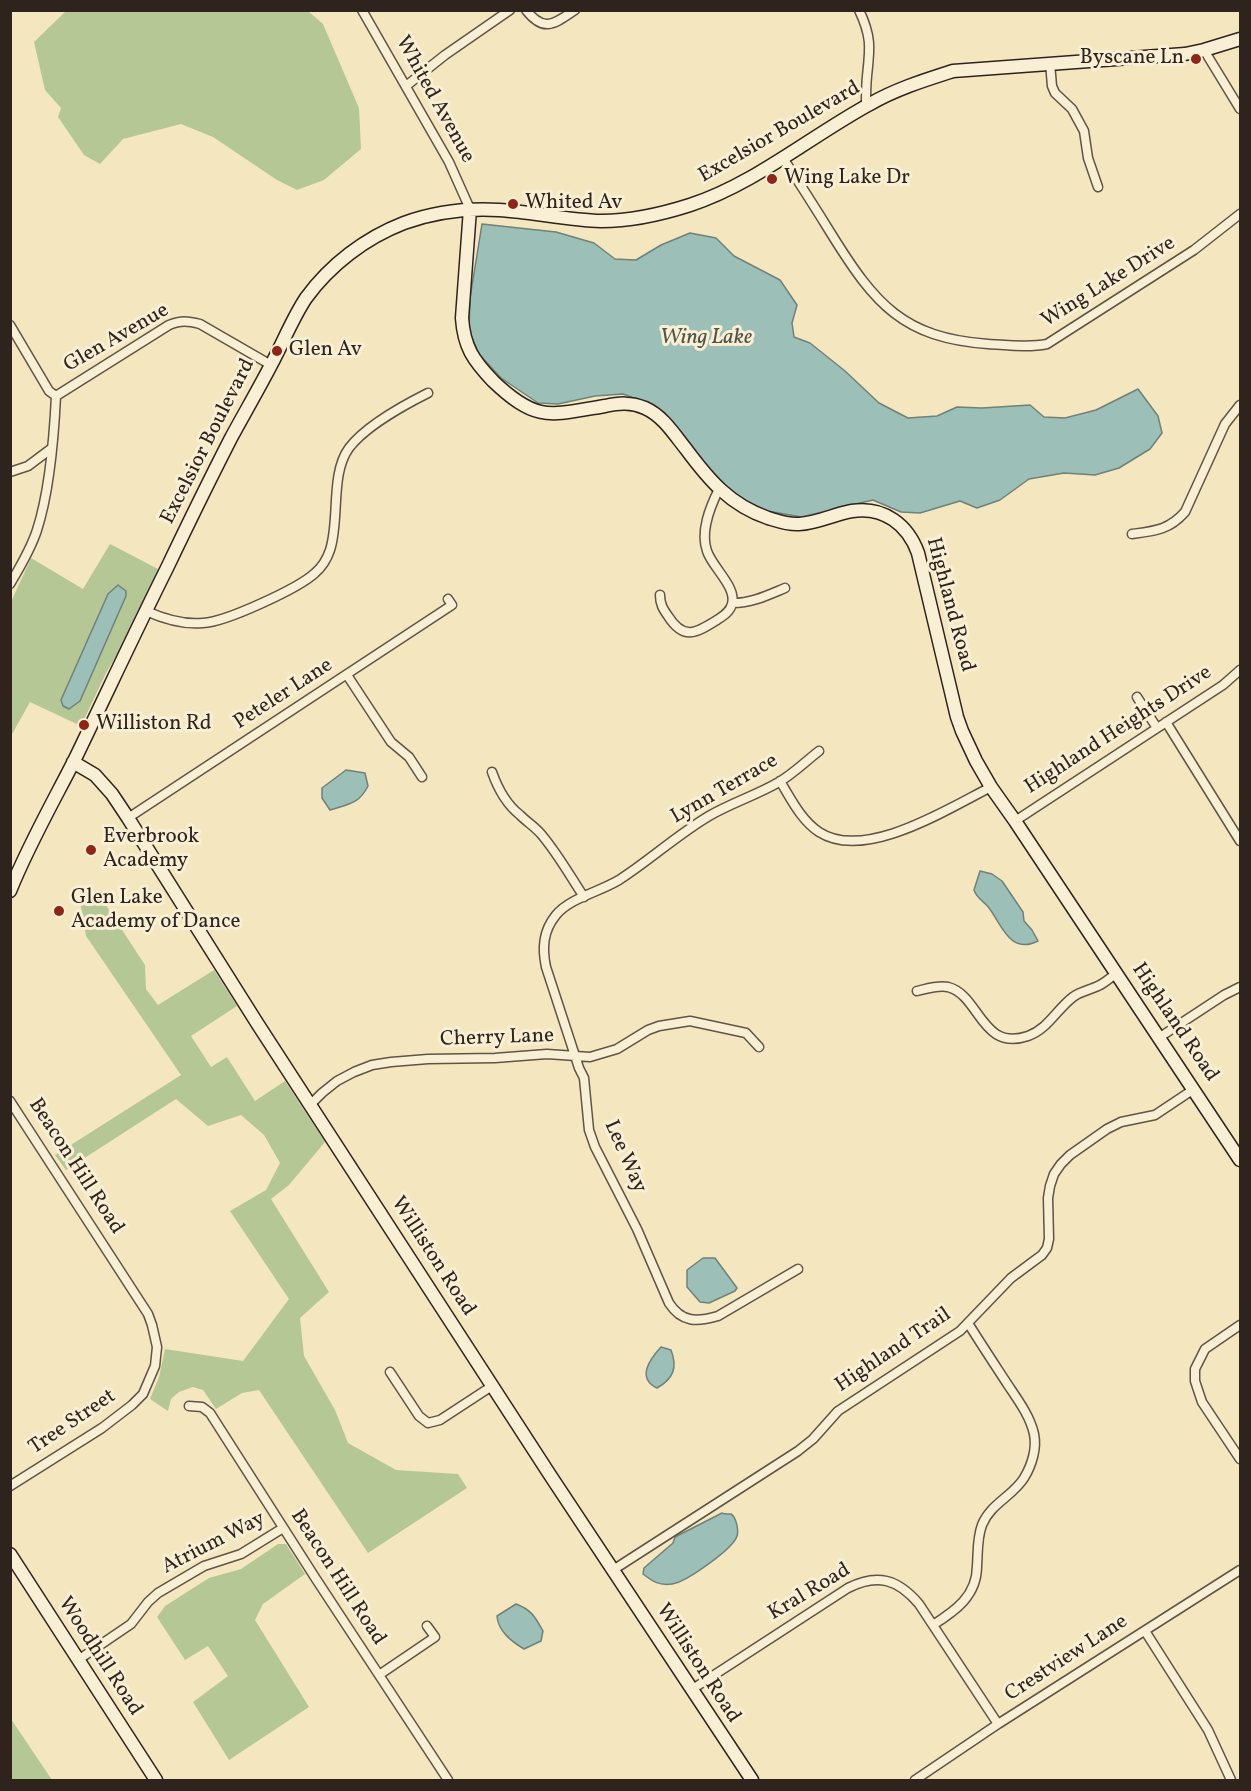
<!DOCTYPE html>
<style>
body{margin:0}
#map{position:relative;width:1251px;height:1791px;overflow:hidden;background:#f4e7bf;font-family:Vollkorn,serif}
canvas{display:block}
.frame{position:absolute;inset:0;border:12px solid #2f231d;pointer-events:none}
</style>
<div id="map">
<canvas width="1251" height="1791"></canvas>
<div class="frame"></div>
</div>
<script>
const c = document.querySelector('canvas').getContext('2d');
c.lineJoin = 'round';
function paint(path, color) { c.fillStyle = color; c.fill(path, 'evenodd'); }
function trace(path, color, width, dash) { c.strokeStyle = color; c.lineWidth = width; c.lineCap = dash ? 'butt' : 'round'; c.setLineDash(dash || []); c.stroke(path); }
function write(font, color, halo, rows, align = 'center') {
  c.font = font + ' Vollkorn,serif'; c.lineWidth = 6; c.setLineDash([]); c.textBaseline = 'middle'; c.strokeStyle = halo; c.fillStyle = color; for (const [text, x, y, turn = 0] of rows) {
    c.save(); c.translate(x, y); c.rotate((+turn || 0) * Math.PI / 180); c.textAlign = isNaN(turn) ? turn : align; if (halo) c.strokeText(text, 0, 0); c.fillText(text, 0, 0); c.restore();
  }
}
paint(new Path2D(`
 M 67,10 L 308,11 L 323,24 L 359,108 L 361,149 L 324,180 L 297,190 L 277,180 L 213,137 L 181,124 L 123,139 L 100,164 L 84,155 L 58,117 L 61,108 L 45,90 L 34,42 Z
 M 110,544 L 160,570 L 130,633 L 106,673 L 81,726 L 30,702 L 11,736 L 11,602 L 31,558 L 83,589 Z
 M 96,890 L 145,965 L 146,989 L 158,1005 L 214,970 L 237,1006 L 191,1036 L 211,1067 L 227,1057 L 255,1101 L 285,1081 L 325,1142 L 289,1185 L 271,1199 L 329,1292 L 300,1318 L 304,1356 L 335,1410 L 348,1443 L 396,1470 L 458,1474 L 467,1488 L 368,1553 L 259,1390 L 242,1393 L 216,1409 L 203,1390 L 193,1387 L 179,1392 L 171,1399 L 168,1411 L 150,1399 L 159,1377 L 165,1349 L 243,1361 L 289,1299 L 230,1211 L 266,1190 L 280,1163 L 264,1135 L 241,1115 L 208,1126 L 176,1099 L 66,1170 L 55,1155 L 181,1075 L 86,936 L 80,901 Z
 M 278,1544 L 286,1544 L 305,1574 L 263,1604 L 255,1620 L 309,1707 L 229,1760 L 193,1702 L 228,1676 L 208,1646 L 185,1660 L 157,1617 L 165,1606 L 209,1578 L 241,1569 Z
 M 10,1719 L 11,1719 L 52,1780 L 11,1780 Z`), '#b6c796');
const water = new Path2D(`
 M 482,224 L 556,232 L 594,243 L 615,259 L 636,260 L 661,245 L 690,233 L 716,238 L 734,256 L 780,280 L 797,305 L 792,323 L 794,337 L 810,343 L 845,371 L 879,403 L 908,418 L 937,416 L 957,407 L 982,408 L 1030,405 L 1044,417 L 1065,418 L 1096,410 L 1138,389 L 1158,416 L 1162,433 L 1150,449 L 1119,468 L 1095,475 L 1064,473 L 1029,479 L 1000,500 L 977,508 L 960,501 L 920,513 L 901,512 L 873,500 L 801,517 L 768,511 L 744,500 L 724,486 L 703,464 L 669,421 L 650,404 L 623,394 L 595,396 L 558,404 L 538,403 L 501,378 L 479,354 L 469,330 L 470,298 Z
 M 118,585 L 126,591 L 126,596 L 80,701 L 69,709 L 63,706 L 61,700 L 108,594 Z
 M 346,770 L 365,773 L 368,786 C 359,804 349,804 330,810 L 322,798 L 322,788 Z
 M 980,871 L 992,874 L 1002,881 L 1023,912 L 1024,921 L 1032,930 L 1038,941 C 1010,955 1002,925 989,908 C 984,901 977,899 974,890 Z
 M 703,1258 L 715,1258 L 737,1288 L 735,1291 L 709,1303 L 700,1302 L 687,1287 L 687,1270 Z
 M 661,1347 L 671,1350 C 678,1368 673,1379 657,1388 C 636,1378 650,1359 661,1347 Z
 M 722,1513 C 723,1514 730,1514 731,1514 C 736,1517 739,1530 737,1536 C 733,1549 686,1582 672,1584 C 659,1586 652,1581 643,1574 L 644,1568 L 673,1543 L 675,1537 Z
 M 516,1604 C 532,1610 535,1617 543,1631 L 541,1641 L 524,1649 C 511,1641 498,1631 497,1616 Z`);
paint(water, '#9cbfb7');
trace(water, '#708179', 1.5);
const street = new Path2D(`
 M 362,10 L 449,162 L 470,209
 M 526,10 C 544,33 554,24 575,10
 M 859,10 C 872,37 870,49 867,76 C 866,86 866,96 866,106
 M 1204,50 L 1240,109
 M 1050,63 L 1052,86 L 1055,93 L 1072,109 L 1084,131 L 1088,158 L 1098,187
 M 406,86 L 445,55 L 510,10
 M 783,158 C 800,184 816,209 832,235 C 875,304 903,338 988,344 C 1007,345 1028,348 1047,344 L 1194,250 L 1240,214
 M 10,325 L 49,391 L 56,396
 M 56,396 L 169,325 C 181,320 188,321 200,324 L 271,365
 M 10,472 L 28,466 L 52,448
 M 1132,534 C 1155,531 1169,530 1185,512 L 1225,424 L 1240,405
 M 10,584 C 20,567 31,549 37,530 C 50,490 54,437 56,396
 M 660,595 C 660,604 663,609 668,616 C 684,641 696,633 717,620 C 723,616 730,612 732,604 C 737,587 712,567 707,551 C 700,531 710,507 719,489
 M 733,603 C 752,603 768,595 785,588
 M 146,611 C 164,619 183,625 203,623 C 226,622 299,588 315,573 C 322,567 327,559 330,550 C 340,520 330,474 349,448 C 365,427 404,405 428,393
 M 347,675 L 391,742 L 409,757 L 422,777
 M 1137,697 L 1157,728
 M 1166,722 L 1240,841
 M 492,772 C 498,789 506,804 520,815 C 527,822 535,827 541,834 C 558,854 570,876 584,897
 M 780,781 C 791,799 801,820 819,832 C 865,862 949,808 991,787
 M 128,818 L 452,605 L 448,599
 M 1015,821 L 1223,685 L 1240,670
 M 917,991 C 926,989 938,985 948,987 C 980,995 981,1052 1028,1036 C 1048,1029 1057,1009 1073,997 C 1081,991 1090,990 1098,986 C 1105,983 1111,977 1117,973
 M 1160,1037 L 1224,995 L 1240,987
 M 10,1101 L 148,1314 L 152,1325 L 157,1347 L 155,1366 L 143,1394 L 132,1405 L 102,1428 L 10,1486
 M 311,1104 L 322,1093 L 337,1081 L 354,1072 L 372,1065 L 391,1062 L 428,1059 L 495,1058 L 547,1054 L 590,1057 L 617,1049 L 648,1030 L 659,1026 L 690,1021 L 746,1033 L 759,1047
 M 798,1269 L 718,1316 C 697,1322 682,1323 669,1303 L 637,1229 L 595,1147 L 589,1130 L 584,1078 L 579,1068 L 546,967 C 542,948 543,931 556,915 C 570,898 599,892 619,880 C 650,860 677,835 709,816 C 731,803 757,795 779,782 C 793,774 806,761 819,751
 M 1240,1325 L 1205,1349 L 1195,1369 L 1195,1381 L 1202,1402 L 1240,1459
 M 390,1372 L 419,1416 L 428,1423 L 440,1420 L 492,1386
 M 189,1406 L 202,1407 L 210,1413 L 316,1579 L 448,1780
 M 613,1570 L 798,1451 L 813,1439 L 838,1411 L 960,1331 L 1011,1278 L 1042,1255 L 1047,1248 L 1049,1239 L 1048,1198 L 1050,1186 L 1054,1174 L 1061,1164 L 1070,1155 L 1107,1129 L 1121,1122 L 1155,1115 L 1194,1089
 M 933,1625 C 955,1611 977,1596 977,1566 C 978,1552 977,1538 982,1525 C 990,1504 1013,1496 1024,1478 C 1032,1465 1037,1448 1034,1434 C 1030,1416 1018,1400 1008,1385 C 995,1365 981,1344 968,1323
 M 1145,1631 L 1208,1730 L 1231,1780
 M 78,1660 L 131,1624 L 148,1602 L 158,1593 L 204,1566 L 241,1554 L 283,1528
 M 379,1675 L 435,1637 L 427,1626
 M 691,1690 L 848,1588 C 877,1573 898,1579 919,1604 L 998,1724
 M 915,1780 L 998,1724 L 1240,1570`);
const secondary = new Path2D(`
 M 470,209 L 462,318 C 464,347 473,360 493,381 C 537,423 550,415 605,406 C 619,403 631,402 645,408 C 663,416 674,434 686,449 C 709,480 730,505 768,518 C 778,521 789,525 799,524 C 818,523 834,514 852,511 C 884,506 908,525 918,553 L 957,717 L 962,731 L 976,761 L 991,787 L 1015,821 L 1240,1160
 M 73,762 L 95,775 L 112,794 L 128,818 L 257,1023 L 550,1475 L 752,1780
 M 10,891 C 28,846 52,804 74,761 C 105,697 135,632 167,568 C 188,524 209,481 231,438 C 244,414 258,390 271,365 C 283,343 292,319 306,298 C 330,265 365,238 404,223 C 434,212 466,208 499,210 C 533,212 567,220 601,221 C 631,221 662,214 690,205 C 753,185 811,136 870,104 C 896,89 925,80 953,71 L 1185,54 L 1204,50 L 1240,39
 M 10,1554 L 156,1780`);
trace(street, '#605446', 11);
trace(secondary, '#2f231d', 15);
trace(street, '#f8efd5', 8);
trace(secondary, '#f8efd5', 12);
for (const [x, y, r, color] of [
 [1196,59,6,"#8f2418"],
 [772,179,6,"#8f2418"],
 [513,204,6,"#8f2418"],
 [277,351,6,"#8f2418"],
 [84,725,6,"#8f2418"],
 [91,850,6,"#8f2418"],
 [59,911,6,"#8f2418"]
]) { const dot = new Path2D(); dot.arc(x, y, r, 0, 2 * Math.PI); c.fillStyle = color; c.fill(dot); trace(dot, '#f8efd5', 2); }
write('21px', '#2f231d', '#f8efd5', [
 ["Byscane Ln",1184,59,"right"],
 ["Wing Lake Dr",784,179],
 ["Whited Av",525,204],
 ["Glen Av",289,351],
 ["Williston Rd",96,725],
 ["Everbrook",103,838],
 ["Academy",103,862],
 ["Glen Lake",71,899],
 ["Academy of Dance",71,923]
], 'left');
write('21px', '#2f231d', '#f8efd5', [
 ["Whited Avenue",434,100,61],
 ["Excelsior Boulevard",780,133,-30],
 ["Wing Lake Drive",1109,283,-32],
 ["Glen Avenue",117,339,-30],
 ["Excelsior Boulevard",209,442,-63],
 ["Highland Road",949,605,75],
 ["Peteler Lane",284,695,-33],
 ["Highland Heights Drive",1119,731,-33],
 ["Lynn Terrace",725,790,-30],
 ["Highland Road",1174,1023,56],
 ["Cherry Lane",497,1039,-2],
 ["Lee Way",624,1157,66],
 ["Beacon Hill Road",75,1167,57],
 ["Williston Road",432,1257,57],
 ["Highland Trail",894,1351,-34],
 ["Tree Street",73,1423,-34],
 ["Atrium Way",214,1544,-27],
 ["Beacon Hill Road",337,1578,57],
 ["Kral Road",810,1593,-31],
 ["Woodhill Road",99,1657,57],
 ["Crestview Lane",1067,1659,-33],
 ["Williston Road",697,1664,57]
]);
write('italic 22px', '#50524b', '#f8efd5', [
 ["Wing Lake",706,339]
]);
</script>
